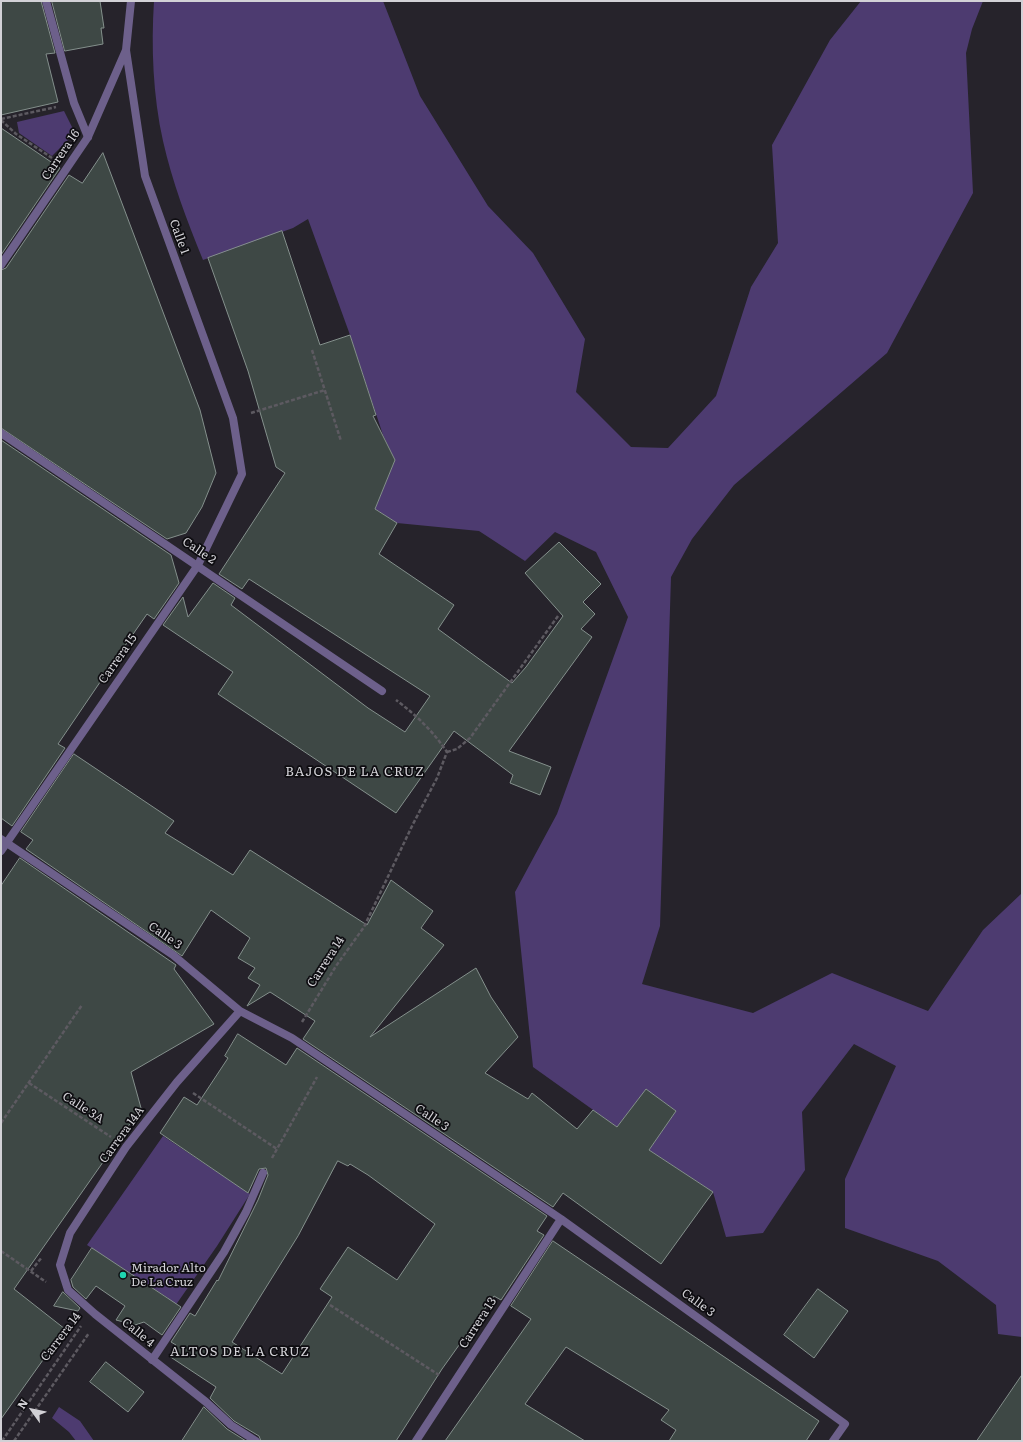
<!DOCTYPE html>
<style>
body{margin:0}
#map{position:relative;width:1023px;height:1442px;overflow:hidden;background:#26232b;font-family:Literata,serif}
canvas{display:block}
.frame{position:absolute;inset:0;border:2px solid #d2d1d6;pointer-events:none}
.north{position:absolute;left:12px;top:1390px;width:40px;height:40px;-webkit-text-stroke:3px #0e0d11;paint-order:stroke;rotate:303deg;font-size:11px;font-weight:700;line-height:16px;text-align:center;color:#d2d1d6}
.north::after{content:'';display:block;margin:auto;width:14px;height:18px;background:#d2d1d6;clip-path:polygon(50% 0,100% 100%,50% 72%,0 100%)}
</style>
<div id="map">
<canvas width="1023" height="1442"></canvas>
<div class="frame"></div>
<div class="north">N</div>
</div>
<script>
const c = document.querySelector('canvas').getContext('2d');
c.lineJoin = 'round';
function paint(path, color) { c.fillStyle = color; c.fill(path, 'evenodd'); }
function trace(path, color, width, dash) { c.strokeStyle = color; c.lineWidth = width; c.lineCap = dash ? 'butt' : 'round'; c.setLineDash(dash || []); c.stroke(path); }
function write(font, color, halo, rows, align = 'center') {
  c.font = font + ' Literata,serif'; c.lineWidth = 3.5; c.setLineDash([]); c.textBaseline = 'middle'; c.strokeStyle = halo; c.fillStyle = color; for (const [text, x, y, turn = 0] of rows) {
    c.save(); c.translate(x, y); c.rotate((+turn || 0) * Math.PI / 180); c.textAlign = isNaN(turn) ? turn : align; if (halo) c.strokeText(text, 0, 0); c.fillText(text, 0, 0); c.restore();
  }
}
paint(new Path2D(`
 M 154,1 L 383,1 L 420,96 L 488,206 L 533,253 L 585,339 L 576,392 L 631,447 L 668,448 L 716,396 L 751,287 L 778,243 L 772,145 L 830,40 L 861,1 L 983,1 L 972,29 L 966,53 L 973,193 L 887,353 L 734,485 L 692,539 L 671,577 L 660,926 L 642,984 L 753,1013 L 832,973 L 928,1011 L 983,930 L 1022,893 L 1022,1337 L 998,1334 L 996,1305 L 938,1261 L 845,1228 L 845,1179 L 896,1066 L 854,1044 L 802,1112 L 805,1170 L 763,1233 L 726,1237 L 713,1192 L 649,1150 L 676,1111 L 646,1089 L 617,1127 L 533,1067 L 515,892 L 557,814 L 628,617 L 596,552 L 555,532 L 525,561 L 479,531 L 397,523 L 375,509 L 395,460 L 383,435 L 350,335 L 308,219 L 293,228 L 203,260 C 187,221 172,181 163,141 C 153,96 151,47 154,1 Z
 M 64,111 L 75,133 L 52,156 L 19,133 L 17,122 Z
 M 163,1136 L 250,1194 L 217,1246 L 166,1319 L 168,1298 L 87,1245 Z
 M 59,1407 L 80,1421 L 94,1441 L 76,1441 L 69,1432 L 52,1418 Z`), '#4d3b70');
const building = new Path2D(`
 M 1,1 L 41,1 L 55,53 L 46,54 L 58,102 L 1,115 Z
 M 52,1 L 100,1 L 104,28 L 101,28 L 103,44 L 65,51 Z
 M 1,128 L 60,168 L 1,255 Z
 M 103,153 L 200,410 L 216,473 L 202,507 L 186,533 L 167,539 L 1,428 L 1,270 L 6,268 L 69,175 L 82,183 Z
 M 282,231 L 320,345 L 350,335 L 376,415 L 373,416 L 395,460 L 375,509 L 397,523 L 379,554 L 454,605 L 438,629 L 512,683 L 526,667 L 563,616 L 525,573 L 559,542 L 601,584 L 583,602 L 595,614 L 581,629 L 592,637 L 509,751 L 551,767 L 540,795 L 510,783 L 513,775 L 454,731 L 396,813 L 218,694 L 233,672 L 163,625 L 183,597 L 188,617 L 213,583 L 235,598 L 231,605 L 368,708 L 405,732 L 430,696 L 249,579 L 242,589 L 219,574 L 285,473 L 276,467 L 248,371 L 208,258 Z
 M 1,440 L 171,555 L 179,583 L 154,619 L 147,614 L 111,666 L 58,744 L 65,748 L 12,826 L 1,818 Z
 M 74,754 L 174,821 L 165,833 L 233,875 L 250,850 L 367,925 L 391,880 L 433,911 L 421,928 L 444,945 L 370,1037 L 476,968 L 491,997 L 518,1037 L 485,1073 L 528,1099 L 532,1093 L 577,1129 L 593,1110 L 617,1127 L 646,1089 L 676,1111 L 649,1150 L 713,1192 L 661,1264 L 563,1193 L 553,1207 L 303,1039 L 315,1021 L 270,992 L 247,1006 L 260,985 L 248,978 L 255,968 L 238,958 L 250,938 L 211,910 L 182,956 L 26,849 L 33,840 L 21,832 Z
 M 20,858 L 176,965 L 174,969 L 214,1024 L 131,1072 L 141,1108 L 14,1289 L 65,1329 L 1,1419 L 1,886 Z
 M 238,1034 L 286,1065 L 297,1048 L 547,1216 L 537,1231 L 544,1235 L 501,1300 L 494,1296 L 442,1369 L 396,1441 L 261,1441 L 259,1436 L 234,1421 L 210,1398 L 216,1387 L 169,1356 L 176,1345 L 171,1342 L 190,1313 L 195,1316 L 217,1280 L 218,1281 L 258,1200 L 268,1175 L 266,1168 L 259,1169 L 248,1193 L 160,1133 L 184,1097 L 197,1105 L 228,1058 L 225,1056 ZM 338,1161 L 348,1166 L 350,1164 L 368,1175 L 435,1224 L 397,1280 L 348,1247 L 320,1289 L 332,1297 L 282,1374 L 232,1342 L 298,1236 Z
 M 553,1241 L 819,1421 L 806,1441 L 669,1441 L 676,1430 L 661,1420 L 669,1410 L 566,1347 L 525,1404 L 585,1441 L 445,1441 L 531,1319 L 511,1306 Z
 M 92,1248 L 181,1307 L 162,1335 L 144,1322 L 135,1325 L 116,1320 L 125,1306 L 96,1286 L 86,1299 L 73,1287 L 71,1280 Z
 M 818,1289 L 848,1311 L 814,1358 L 784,1335 Z
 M 63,1292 L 80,1308 L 78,1311 L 54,1306 Z
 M 106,1362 L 144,1392 L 128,1412 L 90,1382 Z
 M 1022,1375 L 1022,1441 L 977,1441 Z
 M 204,1407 L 227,1429 L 246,1441 L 182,1441 Z`);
paint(building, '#3e4845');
trace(building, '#84908c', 1);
trace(new Path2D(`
 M 1,119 L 56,107
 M 1,120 L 16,134 L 52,158
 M 312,350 L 341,441
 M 251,413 L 325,390
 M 447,752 L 457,749 L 470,738 L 558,616
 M 302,1022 L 336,966 L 364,927 L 413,824 L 437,778 L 447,752 C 432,730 417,716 396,700
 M 29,1083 L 111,1137
 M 193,1093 L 277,1149
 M 1,1123 L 82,1005
 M 272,1158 L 317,1077
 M 1,1251 L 46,1282
 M 31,1271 L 42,1257
 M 330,1305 L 439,1375
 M 2,1441 L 81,1326
 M 14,1441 L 89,1333`), '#5d5a61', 2.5, [4, 2]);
trace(new Path2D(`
 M 46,1 L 74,103 L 88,137
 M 1,433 L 382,691
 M 1,839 L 173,955 L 240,1011 L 292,1038 L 561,1219 L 845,1424 L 833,1441
 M 240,1011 L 177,1082 L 126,1147 L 70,1233 L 60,1265 L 68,1290 L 95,1314 L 206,1402 L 231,1425 L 256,1441
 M 152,1360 L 224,1252 L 246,1212 L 263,1173
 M 416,1441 L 561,1219`), '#6d608b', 8);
trace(new Path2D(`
 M 1,265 L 88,137 L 126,50
 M 1,851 L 198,565 L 242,474 L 233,418 L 145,176 L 126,50 L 131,1`), '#6d608b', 8);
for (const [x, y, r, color] of [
 [123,1275,4,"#1ed5b0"]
]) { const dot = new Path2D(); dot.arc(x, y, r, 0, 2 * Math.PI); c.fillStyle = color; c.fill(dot); trace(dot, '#0e0d11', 1.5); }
write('12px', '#d2d1d6', '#0e0d11', [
 ["Carrera 16",61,155,-56],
 ["Calle 1",179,237,70],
 ["Calle 2",199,551,34],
 ["Carrera 15",118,659,-55],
 ["Calle 3",165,936,35],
 ["Carrera 14",326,962,-57],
 ["Calle 3A",83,1108,33],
 ["Calle 3",432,1118,34],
 ["Carrera 14A",122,1135,-54],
 ["Calle 3",698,1303,36],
 ["Carrera 13",478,1323,-57],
 ["Calle 4",138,1333,39],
 ["Carrera 14",61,1337,-53]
]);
write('12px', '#d2d1d6', '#0e0d11', [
 ["Mirador Alto",131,1268],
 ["De La Cruz",131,1282]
], 'left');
c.letterSpacing = '1px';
write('13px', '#d2d1d6', '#0e0d11', [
 ["BAJOS DE LA CRUZ",355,772],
 ["ALTOS DE LA CRUZ",240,1352]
]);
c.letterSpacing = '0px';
</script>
